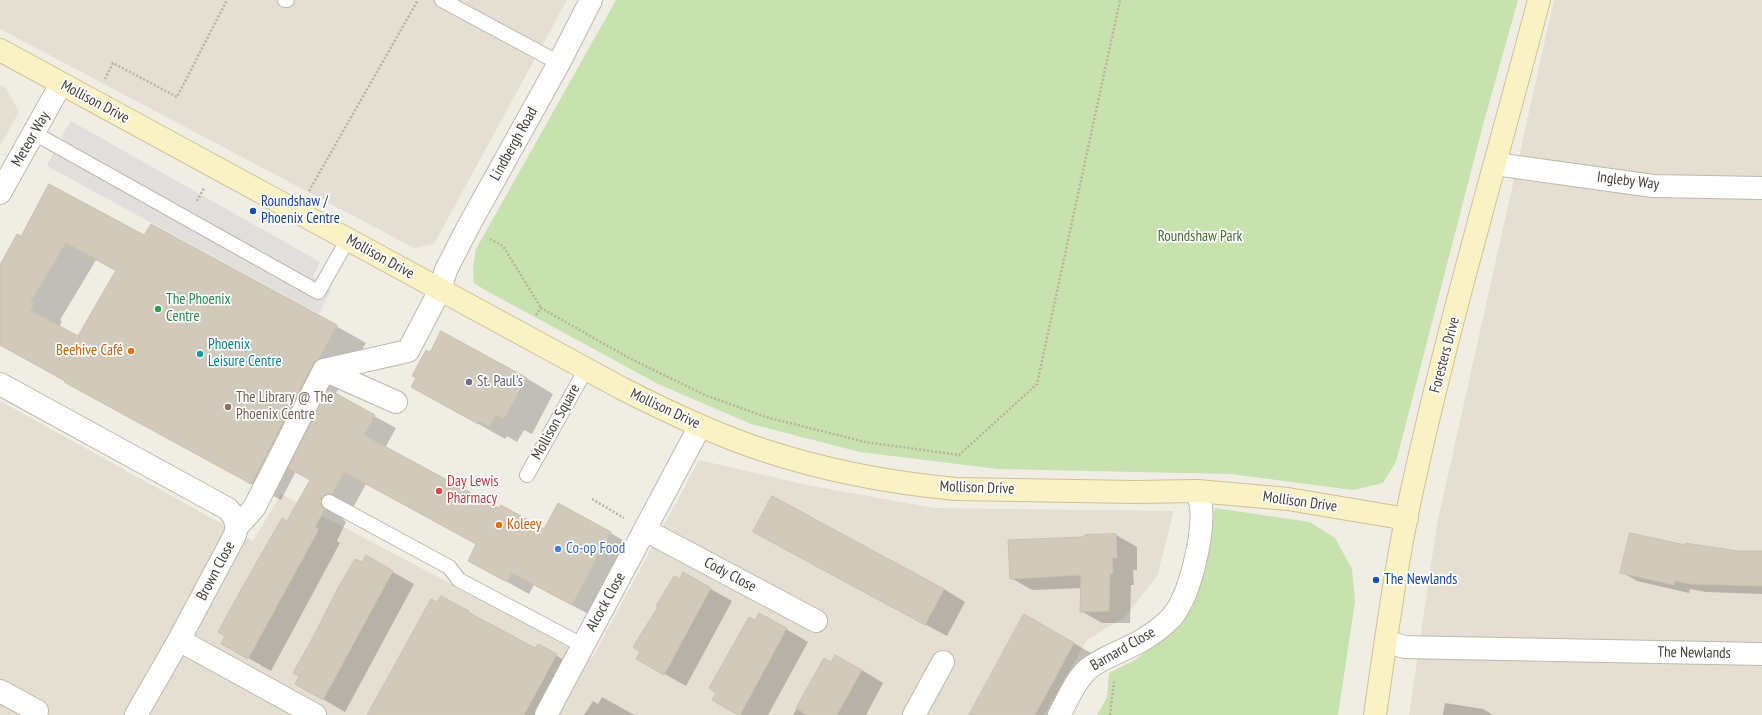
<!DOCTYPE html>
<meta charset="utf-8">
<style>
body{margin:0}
canvas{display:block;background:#f0ede4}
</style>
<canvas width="1762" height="715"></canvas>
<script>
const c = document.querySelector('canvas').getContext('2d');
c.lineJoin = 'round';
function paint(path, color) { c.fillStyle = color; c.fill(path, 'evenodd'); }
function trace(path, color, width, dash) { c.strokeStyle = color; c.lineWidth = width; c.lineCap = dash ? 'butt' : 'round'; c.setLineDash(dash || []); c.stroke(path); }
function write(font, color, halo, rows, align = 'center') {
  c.font = font + ' "PT Sans Narrow",sans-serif'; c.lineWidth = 3.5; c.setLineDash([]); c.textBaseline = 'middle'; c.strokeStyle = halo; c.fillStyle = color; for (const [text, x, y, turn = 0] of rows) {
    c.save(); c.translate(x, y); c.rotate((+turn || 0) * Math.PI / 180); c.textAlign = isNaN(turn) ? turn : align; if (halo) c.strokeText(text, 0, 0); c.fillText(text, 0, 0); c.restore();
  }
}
paint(new Path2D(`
 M 0,0 L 567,0 L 434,244 L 414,248 L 0,29 Z
 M 1554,0 L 1762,0 L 1762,715 L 1409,715 L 1437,524 Z
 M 0,85 L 6,88 L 19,112 L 0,146 Z
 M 0,401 L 253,541 L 281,494 L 491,605 L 591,660 L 699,460 L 807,485 L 934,508 L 1174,511 L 1157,576 L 1125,617 L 1087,640 L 1044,715 L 0,715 Z`), '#e4dfd2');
paint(new Path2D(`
 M 616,0 L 1518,0 L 1483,125 L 1396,462 L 1383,483 L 1353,490 L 1231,474 L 998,469 L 860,452 L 751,424 L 658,384 L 485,290 L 474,283 L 473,268 L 476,249 Z
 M 1215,508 L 1310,522 L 1335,538 L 1352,569 L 1355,602 L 1338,715 L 1097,715 L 1107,697 L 1109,673 L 1135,660 L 1177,627 L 1196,595 Z`), '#c7e2af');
paint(new Path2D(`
 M 71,121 L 320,262 L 313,277 L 331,290 L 319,314 L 47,166 L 56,146 Z`), '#e1dfdc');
paint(new Path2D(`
 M 21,237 L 145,237 L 336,326 L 366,343 L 348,376 L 342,381 L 335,395 L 396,428 L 385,448 L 499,510 L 544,530 L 558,504 L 632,545 L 594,617 L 534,585 L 529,594 L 491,573 L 477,544 L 366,484 L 354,506 L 347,507 L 343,511 L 343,519 L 346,522 L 337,541 L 340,543 L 271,671 L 222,643 L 311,481 L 296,471 L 281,500 L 0,345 L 0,267 ZM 96,260 L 116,271 L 79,338 L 59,327 L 62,321 L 60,320 Z
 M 430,353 L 526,378 L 553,394 L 532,434 L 524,430 L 517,442 L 507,436 L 505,439 L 440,402 Z
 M 1116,535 L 1137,547 L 1137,570 L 1133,570 L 1134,585 L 1131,585 L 1130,623 L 1102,623 L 1081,611 L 1082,588 L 1032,590 L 1011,578 L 1086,538 L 1086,536 Z
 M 776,544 L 944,589 L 965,602 L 947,636 Z
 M 1685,547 L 1762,553 L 1762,594 L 1706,592 L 1690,589 L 1689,593 L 1637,581 L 1622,572 Z
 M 366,557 L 414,584 L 345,712 L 297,684 Z
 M 684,574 L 732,601 L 686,686 L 638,659 Z
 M 441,597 L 536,650 L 538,645 L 571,664 L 543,715 L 372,715 Z
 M 756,621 L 786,629 L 808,642 L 768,715 L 739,715 Z
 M 1070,641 L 1098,657 L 1071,715 L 970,715 Z
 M 825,659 L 831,663 L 862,670 L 883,683 L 866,715 L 793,715 Z
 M 602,697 L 629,712 L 635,715 L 584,715 L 593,701 L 598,704 Z
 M 1445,703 L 1483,709 L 1493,715 L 1443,715 Z`), '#0003');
const building = new Path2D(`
 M 49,184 L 144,235 L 151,224 L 337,325 L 319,359 L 313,364 L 251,484 L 64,382 L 65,381 L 0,345 L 0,265 L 17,234 L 21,236 ZM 66,243 L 116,270 L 78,336 L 30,310 L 34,304 L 31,302 Z
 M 441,331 L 527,378 L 504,419 L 496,415 L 489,427 L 479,421 L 478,424 L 411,387 L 416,378 L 412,376 L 426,350 L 430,352 Z
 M 328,389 L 375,415 L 364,435 L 499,508 L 501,505 L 544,529 L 558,503 L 611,532 L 572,605 L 512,573 L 507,582 L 468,561 L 476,544 L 344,472 L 332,494 L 325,495 L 321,498 L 322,506 L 325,509 L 315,527 L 319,529 L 248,659 L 221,644 L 225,636 L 218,632 L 241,590 L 282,518 L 287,521 L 310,480 L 288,468 Z
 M 772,496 L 944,589 L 925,625 L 753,532 Z
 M 1630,533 L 1685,545 L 1685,543 L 1738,551 L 1762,551 L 1762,586 L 1690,584 L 1675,581 L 1674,585 L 1620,573 Z
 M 1116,534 L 1117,558 L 1112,558 L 1113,573 L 1110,574 L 1109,611 L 1080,612 L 1081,575 L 1010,579 L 1008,540 L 1085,537 L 1085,535 Z
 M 366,555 L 393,571 L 323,700 L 295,684 L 299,676 L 293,673 L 310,643 L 338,588 L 355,559 L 362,562 Z
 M 683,572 L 711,588 L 664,675 L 636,659 L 640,652 L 633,647 L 658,607 L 656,606 L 674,576 L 680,579 Z
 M 441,596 L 469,611 L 468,612 L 535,648 L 538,644 L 557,654 L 524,715 L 367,715 L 431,599 L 437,602 Z
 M 759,613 L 787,628 L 740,715 L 738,715 L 712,700 L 716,693 L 709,688 L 749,617 L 755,620 Z
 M 1024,614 L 1074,643 L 1035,715 L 969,715 Z
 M 835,655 L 862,670 L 837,715 L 807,715 L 796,708 L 824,658 L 831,662 Z`);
paint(building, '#d1c9ba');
trace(building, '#cbc2ae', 1);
const lane = new Path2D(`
 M 285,0 L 287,0
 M 442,0 L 559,63
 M 34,133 L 318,292 L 348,239
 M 527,475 L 586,369
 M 329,502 L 449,567 L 459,580 L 582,645`);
const street = new Path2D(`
 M 1495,164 L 1653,186 L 1762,188
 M 0,193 L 61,84
 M 324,370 L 396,402
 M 0,384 L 228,509 C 235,517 238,524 235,535 L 179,640 L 315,715
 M 237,527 L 254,508 L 324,370 L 408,351 L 440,290 L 446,270 L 468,227 L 559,63 L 591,0
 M 645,530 L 816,621
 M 1386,642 L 1405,647 L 1451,648 L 1762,654
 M 0,691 L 37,711
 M 136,715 L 179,640
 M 546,715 L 700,426
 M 914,715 L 943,662
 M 1059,715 C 1067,701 1075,680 1088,669 C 1104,656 1127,650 1144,639 C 1154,633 1163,626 1171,618 C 1190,597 1204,535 1201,506 C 1200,501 1198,496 1197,491`);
const secondary = new Path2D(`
 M 0,50 L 621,388 C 668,412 716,435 766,451 C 827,471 892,483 956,489 L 1135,492 L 1197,491 L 1288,499 L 1407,519
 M 1375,715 C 1387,632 1398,549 1417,468 C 1452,311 1498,156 1539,0`);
trace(lane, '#beb8aa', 16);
trace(street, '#beb8aa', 24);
trace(secondary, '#cdc296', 24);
trace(new Path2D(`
 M 105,79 L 113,63 L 177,97 L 227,0
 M 309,191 L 418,0
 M 197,201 L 204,188
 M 490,239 L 503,246 L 541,308
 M 536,315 L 541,308 L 629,358 L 705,395 L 766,417 L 865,442 L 959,455 L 1037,384 L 1120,0
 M 592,499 L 624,518
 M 1110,715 L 1114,682`), '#bbb299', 2.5, [2, 2]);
trace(lane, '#fff', 14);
trace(street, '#fff', 22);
trace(secondary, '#faf1c4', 22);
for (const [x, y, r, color] of [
 [253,211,4,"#1a4fb4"],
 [158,309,4,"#2e9e5b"],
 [131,351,4,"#e8710a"],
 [200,354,4,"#0f9aa8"],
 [469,382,4,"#6b7280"],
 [228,407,4,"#8d6e63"],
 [439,491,4,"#e0444e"],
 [499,525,4,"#e8710a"],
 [558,549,4,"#3f7fe0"],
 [1376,580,4,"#1a4fb4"]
]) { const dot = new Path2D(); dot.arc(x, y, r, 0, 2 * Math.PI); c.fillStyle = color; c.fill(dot); trace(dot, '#fff', 1.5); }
write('15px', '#423d34', '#fff', [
 ["Mollison Drive",95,102,28],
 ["Meteor Way",31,139,-60],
 ["Lindbergh Road",514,144,-61],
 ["Ingleby Way",1628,181,7],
 ["Mollison Drive",380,257,29],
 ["Foresters Drive",1445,355,-75],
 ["Mollison Drive",665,409,25],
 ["Mollison Square",556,422,-61],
 ["Mollison Drive",977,488,2],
 ["Mollison Drive",1300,502,8],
 ["Brown Close",216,571,-62],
 ["Cody Close",730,575,28],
 ["Alcock Close",606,602,-61],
 ["Barnard Close",1123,649,-30],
 ["The Newlands",1694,653,1]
]);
write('15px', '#164399', '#fff', [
 ["Roundshaw /",261,202],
 ["Phoenix Centre",261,219],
 ["The Newlands",1384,580]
], 'left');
write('15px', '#416e2d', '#fff', [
 ["Roundshaw Park",1200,237]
]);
write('15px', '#27864d', '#fff', [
 ["The Phoenix",166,300],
 ["Centre",166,317]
], 'left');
write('15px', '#0d838f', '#fff', [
 ["Phoenix",208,345],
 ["Leisure Centre",208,362]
], 'left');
write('15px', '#c56008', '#fff', [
 ["Beehive Café",123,351],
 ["Koleey",507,525,"left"]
], 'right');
write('15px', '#5b616d', '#fff', [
 ["St. Paul's",477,382]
], 'left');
write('15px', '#785e54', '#fff', [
 ["The Library @ The",236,398],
 ["Phoenix Centre",236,415]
], 'left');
write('15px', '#be3a42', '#fff', [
 ["Day Lewis",447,482],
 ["Pharmacy",447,499]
], 'left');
write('15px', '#366cbe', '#fff', [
 ["Co-op Food",566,549]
], 'left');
</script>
